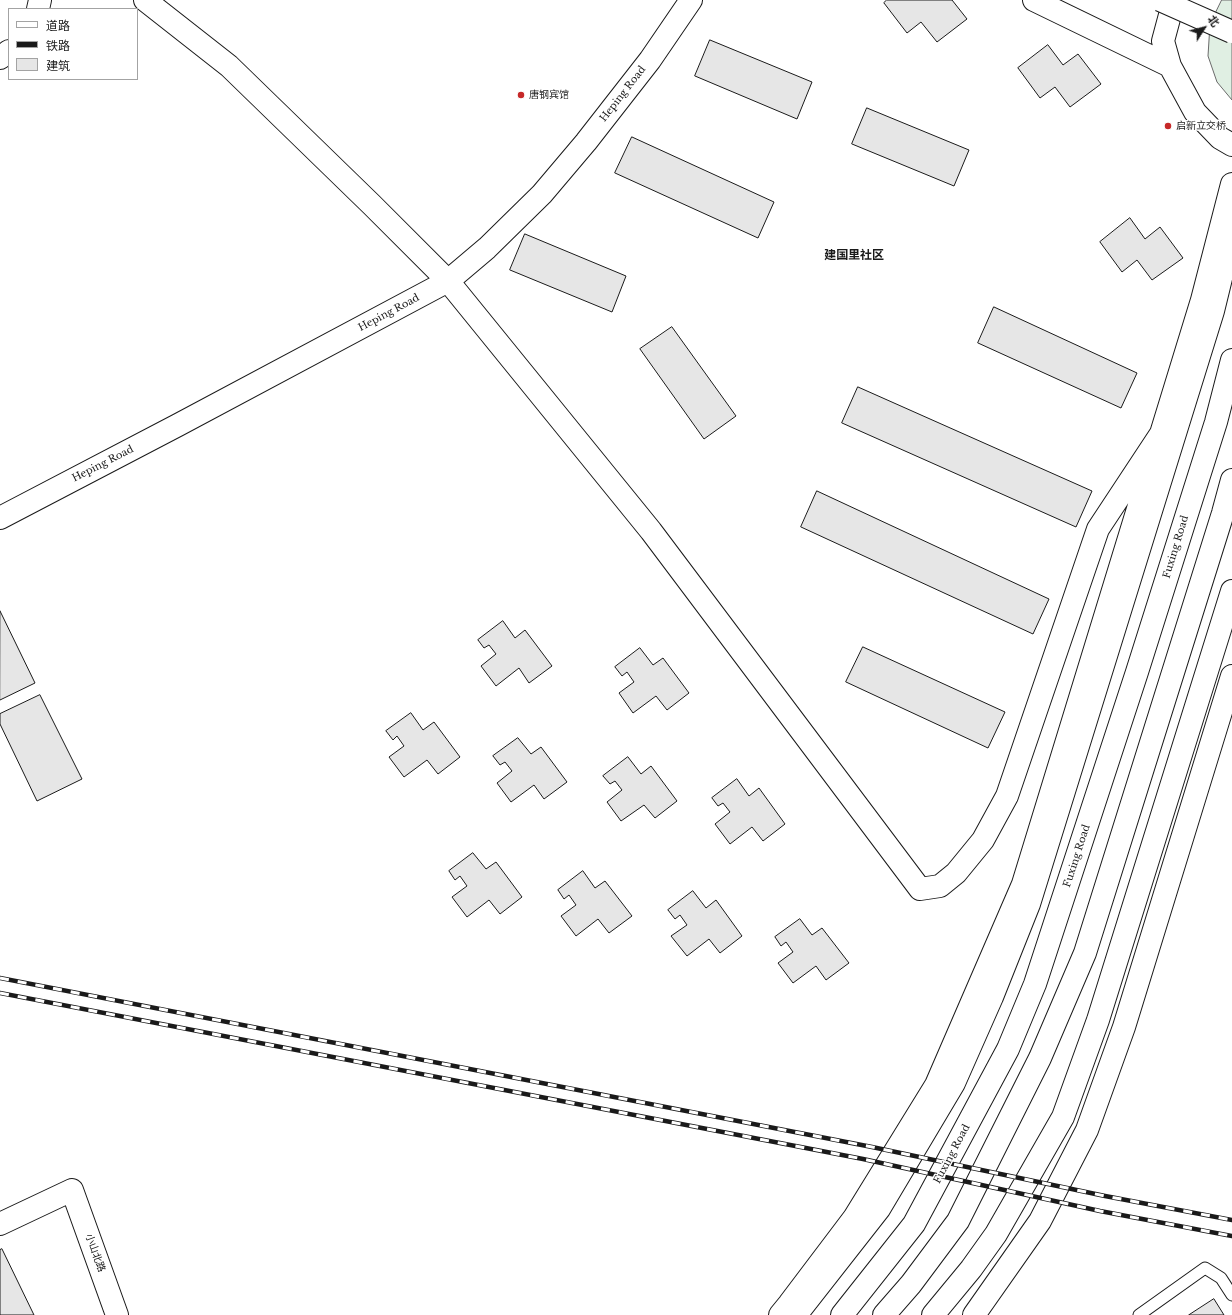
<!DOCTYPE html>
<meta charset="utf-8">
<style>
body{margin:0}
#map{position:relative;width:1232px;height:1315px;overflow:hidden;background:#fff;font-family:"Libre Baskerville","Noto Sans SC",serif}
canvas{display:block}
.legend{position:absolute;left:8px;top:8px;width:130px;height:72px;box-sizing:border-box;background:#fff;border:1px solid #a3a3a3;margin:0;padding:5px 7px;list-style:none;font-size:12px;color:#1a1a1a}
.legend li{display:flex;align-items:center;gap:8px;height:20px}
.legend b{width:20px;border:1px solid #a3a3a3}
.north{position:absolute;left:1184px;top:8px;width:40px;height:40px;-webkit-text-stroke:3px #fff;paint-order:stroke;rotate:54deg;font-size:11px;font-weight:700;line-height:16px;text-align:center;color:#1a1a1a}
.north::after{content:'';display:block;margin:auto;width:14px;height:18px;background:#1a1a1a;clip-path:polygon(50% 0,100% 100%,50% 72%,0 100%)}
</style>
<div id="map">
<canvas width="1232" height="1315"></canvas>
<ul class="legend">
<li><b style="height:5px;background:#fff"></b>道路</li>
<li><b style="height:5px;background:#1a1a1a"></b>铁路</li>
<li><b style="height:11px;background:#e6e6e6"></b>建筑</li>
</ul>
<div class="north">北</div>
</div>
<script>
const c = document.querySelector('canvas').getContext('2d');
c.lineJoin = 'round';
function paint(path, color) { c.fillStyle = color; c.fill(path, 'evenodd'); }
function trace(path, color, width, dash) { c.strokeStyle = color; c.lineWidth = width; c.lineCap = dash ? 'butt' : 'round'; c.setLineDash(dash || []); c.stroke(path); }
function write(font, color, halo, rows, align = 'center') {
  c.font = font + ' "Libre Baskerville","Noto Sans SC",serif'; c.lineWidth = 3; c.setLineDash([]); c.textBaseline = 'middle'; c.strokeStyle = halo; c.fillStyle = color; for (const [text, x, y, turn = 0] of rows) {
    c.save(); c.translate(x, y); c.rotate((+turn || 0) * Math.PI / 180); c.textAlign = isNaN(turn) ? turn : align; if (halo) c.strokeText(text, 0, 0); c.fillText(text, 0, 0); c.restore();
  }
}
const green = new Path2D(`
 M 1222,0 L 1232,0 L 1232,100 L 1217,82 L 1208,56 L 1210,24 Z`);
paint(green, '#e0efe3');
trace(green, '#6a6a6a', 1);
const building = new Path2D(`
 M 887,0 L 952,0 L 967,19 L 937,42 L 921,22 L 907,33 L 884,3 Z
 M 710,40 L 812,82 L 797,119 L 695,76 Z
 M 1048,45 L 1063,65 L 1078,54 L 1101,84 L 1070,107 L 1055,87 L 1040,98 L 1018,68 Z
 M 867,108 L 969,150 L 954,186 L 852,144 Z
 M 632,137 L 774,202 L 758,238 L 615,173 Z
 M 1130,218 L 1145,239 L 1160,227 L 1183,258 L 1152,280 L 1137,260 L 1122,272 L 1100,242 Z
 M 525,234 L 626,276 L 612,312 L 510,270 Z
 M 994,307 L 1137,373 L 1121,408 L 978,343 Z
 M 672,327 L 736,416 L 704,439 L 640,349 Z
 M 858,387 L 1092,491 L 1076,527 L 842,423 Z
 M 817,491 L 1049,599 L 1033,634 L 801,527 Z
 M 0,611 L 35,683 L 0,700 Z
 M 503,621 L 515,638 L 525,630 L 552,666 L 529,683 L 519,668 L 496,686 L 481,666 L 496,654 L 489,645 L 484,648 L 478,640 Z
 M 863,647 L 1005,712 L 988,748 L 846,682 Z
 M 640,648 L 653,665 L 663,658 L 689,693 L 667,710 L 656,696 L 633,713 L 619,693 L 634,682 L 627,672 L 622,676 L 615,667 Z
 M 40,695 L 82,779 L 37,801 L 0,724 L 0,714 Z
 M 411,713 L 423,730 L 434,722 L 460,757 L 438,774 L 427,760 L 404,777 L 389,757 L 404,746 L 397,736 L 393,740 L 386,731 Z
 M 518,738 L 531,754 L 541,747 L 567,782 L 544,799 L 534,785 L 511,802 L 497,783 L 512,771 L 505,762 L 500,765 L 493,756 Z
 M 628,757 L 641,774 L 651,766 L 677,801 L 655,818 L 644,805 L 621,821 L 607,802 L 622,790 L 615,781 L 610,784 L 603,776 Z
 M 737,779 L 749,796 L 759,788 L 785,824 L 763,841 L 752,827 L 730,844 L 715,824 L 730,812 L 723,803 L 718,806 L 712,798 Z
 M 473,853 L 486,869 L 496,862 L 522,897 L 500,914 L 489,900 L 467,917 L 452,897 L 467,886 L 460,876 L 455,880 L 449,871 Z
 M 583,871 L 595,888 L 605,881 L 632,916 L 609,933 L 598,919 L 576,936 L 561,916 L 576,905 L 569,895 L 564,899 L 558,890 Z
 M 693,891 L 706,908 L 716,900 L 742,936 L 720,953 L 709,939 L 687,956 L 671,936 L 687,925 L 680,915 L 675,919 L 668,910 Z
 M 800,919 L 812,935 L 822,928 L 849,963 L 826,980 L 816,966 L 793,983 L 778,963 L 793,952 L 786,942 L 781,946 L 775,937 Z
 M 2,1249 L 34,1315 L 0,1315 L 0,1250 Z
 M 1214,1299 L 1224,1315 L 1189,1315 Z`);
paint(building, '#e6e6e6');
trace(building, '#1a1a1a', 1);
const lane = new Path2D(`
 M 1139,1315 L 1205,1268 L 1221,1278 L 1232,1295`);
const street = new Path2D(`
 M 145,0 L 229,66 L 372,205 L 448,281 L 651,531 L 920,889 L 940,886 L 956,873 L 983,840 L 1007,796 L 1098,529 L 1162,432
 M 38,9 L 40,0
 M 0,58 L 9,51
 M 0,1224 L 72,1190 L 117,1315
 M 780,1315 L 789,1304 L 854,1218 L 936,1085 L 1023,884 L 1202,300 L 1232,184
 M 974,1315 L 1040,1221 L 1087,1130 L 1124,1027 L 1232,676`);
const secondary = new Path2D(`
 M 0,518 L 178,425 L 448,281 L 487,248 L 542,194 L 586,142 L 650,60 L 691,0`);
const primary = new Path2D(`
 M 1034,0 L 1170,66
 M 1174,0 L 1163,41 L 1170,66 L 1195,112 L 1220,138 L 1232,145
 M 796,1315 L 879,1209 L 954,1083 L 992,997 L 1029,904 L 1213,311 L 1232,233
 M 842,1315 L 914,1224 L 1008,1049 L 1035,984 L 1137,672 L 1216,422 L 1232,360
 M 884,1315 L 911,1284 L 958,1221 L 1040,1058 L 1085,953 L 1223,513 L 1232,480
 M 933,1315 L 971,1269 L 996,1234 L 1063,1117 L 1098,1020 L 1232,591`);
trace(lane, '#1a1a1a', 13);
trace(street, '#1a1a1a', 24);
trace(secondary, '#1a1a1a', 24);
trace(primary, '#1a1a1a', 24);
trace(lane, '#fff', 11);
trace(street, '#fff', 22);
trace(secondary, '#fff', 22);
trace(primary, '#fff', 22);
const rail = new Path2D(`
 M 0,978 L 872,1147 L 1105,1196 L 1232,1220
 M 0,993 L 863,1159 L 1100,1211 L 1232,1236`);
trace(rail, '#1a1a1a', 4.5);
trace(rail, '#fff', 3, [9]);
const primaryBridge = new Path2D(`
 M 1160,0 L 1232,32`);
trace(primaryBridge, '#1a1a1a', 24, []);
trace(primaryBridge, '#fff', 22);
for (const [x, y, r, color] of [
 [521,95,4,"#c62828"],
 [1168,126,4,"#c62828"]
]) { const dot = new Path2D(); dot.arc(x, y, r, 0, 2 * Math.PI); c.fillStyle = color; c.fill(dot); trace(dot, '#fff', 1.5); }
write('10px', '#1a1a1a', '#fff', [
 ["Heping Road",623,94,-52],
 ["Heping Road",389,313,-28],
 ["Heping Road",103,464,-27],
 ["Fuxing Road",1176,547,-73],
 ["Fuxing Road",1077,856,-72],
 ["Fuxing Road",952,1154,-62],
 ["小山北路",95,1253,70]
]);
write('10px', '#1a1a1a', '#fff', [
 ["唐钢宾馆",529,95],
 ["启新立交桥",1176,126]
], 'left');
write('bold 12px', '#1a1a1a', '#fff', [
 ["建国里社区",854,256]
]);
</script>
